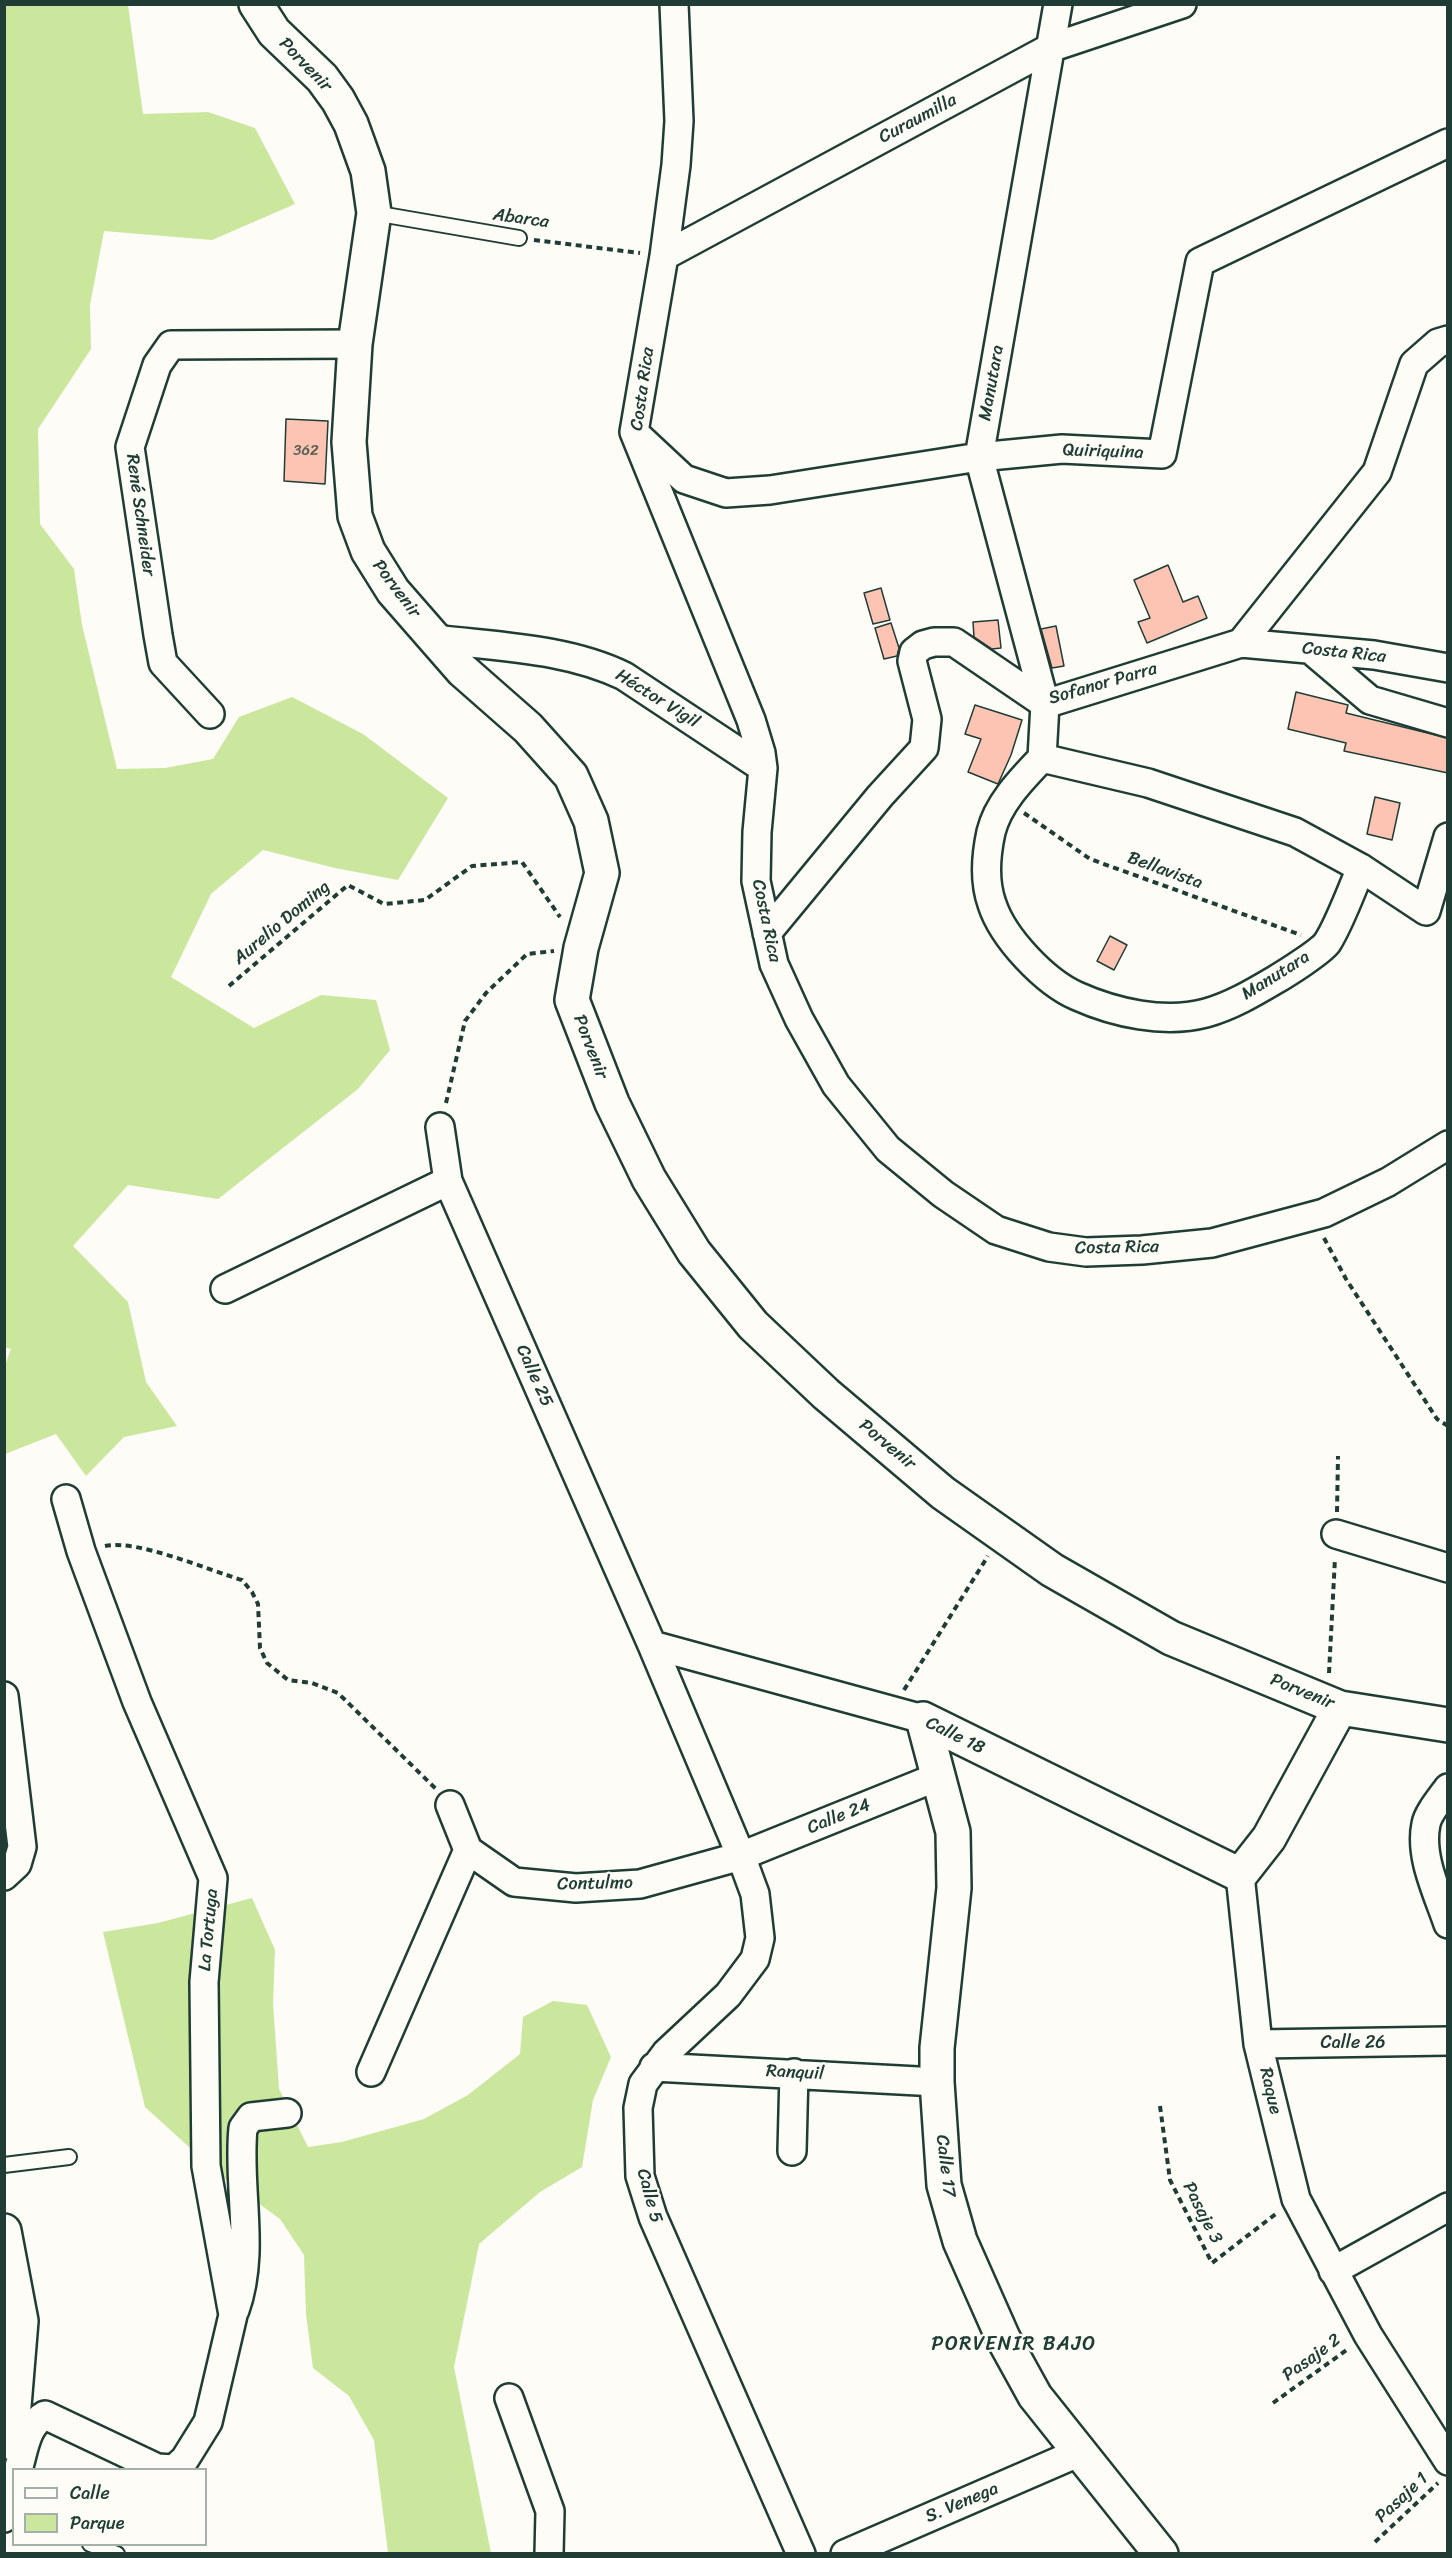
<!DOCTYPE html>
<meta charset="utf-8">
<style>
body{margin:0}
#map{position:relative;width:1452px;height:2558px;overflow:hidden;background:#fdfcf7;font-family:Sriracha,sans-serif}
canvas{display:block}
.frame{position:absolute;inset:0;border:6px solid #1f3d34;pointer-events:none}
.legend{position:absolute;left:12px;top:2468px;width:195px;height:78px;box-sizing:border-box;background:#fdfcf7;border:2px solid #a4b0a9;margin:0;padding:8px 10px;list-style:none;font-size:18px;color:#1f3d34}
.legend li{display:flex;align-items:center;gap:12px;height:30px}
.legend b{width:30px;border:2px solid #a4b0a9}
</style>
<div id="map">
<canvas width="1452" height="2558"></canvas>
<div class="frame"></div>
<ul class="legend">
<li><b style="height:8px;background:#fdfcf7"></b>Calle</li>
<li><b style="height:16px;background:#cbe79e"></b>Parque</li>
</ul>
</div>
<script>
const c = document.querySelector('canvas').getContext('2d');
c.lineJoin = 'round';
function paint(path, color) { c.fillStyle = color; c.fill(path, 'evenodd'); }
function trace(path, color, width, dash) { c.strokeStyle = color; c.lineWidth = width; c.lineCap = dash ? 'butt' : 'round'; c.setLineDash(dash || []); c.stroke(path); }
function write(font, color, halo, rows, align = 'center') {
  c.font = font + ' Sriracha,sans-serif'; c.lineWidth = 4.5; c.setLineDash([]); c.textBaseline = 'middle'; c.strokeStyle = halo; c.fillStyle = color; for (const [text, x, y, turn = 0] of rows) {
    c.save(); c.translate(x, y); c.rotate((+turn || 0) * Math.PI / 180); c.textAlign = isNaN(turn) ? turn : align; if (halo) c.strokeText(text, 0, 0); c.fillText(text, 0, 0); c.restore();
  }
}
paint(new Path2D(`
 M 5,4 L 128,5 L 143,114 L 208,112 L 255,128 L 295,204 L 212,240 L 104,231 L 90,305 L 91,349 L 38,429 L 40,524 L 74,569 L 82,625 L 117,769 L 165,768 L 213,759 L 239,717 L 292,697 L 363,734 L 448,798 L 398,880 L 335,868 L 263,850 L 211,894 L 171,977 L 254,1028 L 321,995 L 376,1000 L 390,1050 L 358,1089 L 218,1199 L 128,1185 L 73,1246 L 128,1302 L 146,1382 L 177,1426 L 124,1437 L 86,1476 L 56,1434 L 5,1454 L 5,1365 L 11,1349 L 4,1347 Z
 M 252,1898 L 275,1950 L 273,2003 L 279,2089 L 308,2147 L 342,2142 L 424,2119 L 468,2095 L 520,2054 L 523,2017 L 553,2001 L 587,2005 L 611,2057 L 593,2100 L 582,2167 L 540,2192 L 479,2244 L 454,2367 L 491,2553 L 388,2553 L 374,2440 L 349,2396 L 313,2368 L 306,2314 L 304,2255 L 280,2219 L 221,2176 L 145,2107 L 103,1932 L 158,1923 Z`), '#cbe79e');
const building = new Path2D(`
 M 286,419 L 328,421 L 325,484 L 284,481 Z
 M 1168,565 L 1183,602 L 1198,596 L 1207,618 L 1147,643 L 1138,622 L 1150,618 L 1134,580 Z
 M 881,588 L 890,620 L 873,624 L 864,593 Z
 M 998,620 L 1001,648 L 992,649 L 974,637 L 973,622 Z
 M 891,623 L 899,648 L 897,656 L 884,659 L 875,628 Z
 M 1056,626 L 1064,666 L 1052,668 L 1041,629 Z
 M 1296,692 L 1348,705 L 1346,713 L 1448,738 L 1448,773 L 1344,751 L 1346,743 L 1288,729 Z
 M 975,705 L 1022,720 L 1011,755 L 998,784 L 968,772 L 981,739 L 965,734 Z
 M 1375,797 L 1400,803 L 1392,840 L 1367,834 Z
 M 1110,936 L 1127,945 L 1114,970 L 1097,961 Z`);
paint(building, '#fdc4b4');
trace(building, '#1f3d34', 1.5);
const service = new Path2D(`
 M 374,213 L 519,238
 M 4,2165 L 69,2157
 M 90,2544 L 117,2554`);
const minor = new Path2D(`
 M 674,4 L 679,121 L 676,165 L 664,256 L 634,432 L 751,720 L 761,753 L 763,768 L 757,832 L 756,881 L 774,964 L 799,1019 L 836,1085 L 888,1149 L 943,1194 L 996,1230 L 1049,1247 L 1086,1252 L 1142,1250 L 1212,1243 L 1324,1213 L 1388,1182 L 1448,1145
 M 1058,4 L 979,457 L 1045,704 L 1042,758 C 1022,779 998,803 991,832 C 986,855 984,882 992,904 C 1003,938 1045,982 1077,996 C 1115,1013 1164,1024 1206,1013 C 1231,1006 1253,993 1275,980 C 1287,973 1320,952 1327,943 C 1339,925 1352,889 1361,868
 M 664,256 L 1050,48 L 1182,4
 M 639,437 L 684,479 L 726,493 L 770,490 L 979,457 L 1062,449 L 1162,454 L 1200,262 L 1448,143
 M 435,639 C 498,647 567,648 624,676 L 763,768
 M 1241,643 L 1374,655 L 1448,668
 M 1311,650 L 1370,700 L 1448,723
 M 1045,704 L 1241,643 L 1377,472 L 1414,364 L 1438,343 L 1448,340
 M 210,714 L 163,663 L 158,635 L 130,447 L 157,365 L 171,345 L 355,344
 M 1042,758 L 1148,783 L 1295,832 L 1361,868 L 1426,911 L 1448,837
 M 767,933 L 880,796 L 924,748 L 927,719 L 912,661 L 914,652 L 923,645 L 934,642 L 954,642 L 1045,704
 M 440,1127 L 448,1181 L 652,1645 L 741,1856 L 755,1894 L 760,1938 L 755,1959 L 728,1995 L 666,2053 L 643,2084 L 638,2108 L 640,2176 L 653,2217 L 801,2554
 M 225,1289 L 448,1181
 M 1336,1534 L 1448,1568
 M 652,1645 L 923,1719
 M 4,1696 L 22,1847 L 17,1864 L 4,1876
 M 1448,1788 C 1441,1798 1428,1813 1426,1824 C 1419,1857 1438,1894 1448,1924
 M 450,1805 L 468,1850 L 514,1882 L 576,1888 L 640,1884 L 741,1856 L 937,1777
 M 1240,1875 L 1258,2044 L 1296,2199 L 1368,2335 L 1448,2461
 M 1258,2044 L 1448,2041
 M 654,2067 L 937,2082
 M 371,2072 L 468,1850
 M 792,2151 L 794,2073
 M 1333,2271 L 1448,2207
 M 235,2310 C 256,2251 237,2188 243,2128 L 251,2117 L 287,2113
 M 509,2398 L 550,2511 L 549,2554
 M 18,2470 C 24,2451 26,2425 45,2415 L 157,2468 L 174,2469 L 185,2459 L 208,2422 L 233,2315 L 206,2166 L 204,1982 L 213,1878 L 137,1702 L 81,1551 L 66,1499
 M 4,2518 L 14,2486
 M 845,2554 L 1080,2452`);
const tertiary = new Path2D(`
 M 256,4 L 274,32 L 322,78 L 338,100 L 351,124 L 368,171 L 374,213 L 355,344 L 349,442 L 355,516 L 368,551 L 393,591 L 462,670 L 528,728 L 571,776 L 591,821 L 602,873 L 581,948 L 572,1000 L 612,1103 L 649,1179 L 694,1252 L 753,1325 L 826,1394 L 943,1493 L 1052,1570 L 1171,1638 L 1340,1708 L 1448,1725
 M 923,1719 L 953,1832 L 954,1888 L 937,2048 L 937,2082 L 944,2185 L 960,2241 L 1003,2338 L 1035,2396 L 1161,2554
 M 923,1719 L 1240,1875 L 1269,1838 L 1340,1708
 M 4,2231 L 21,2321 L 14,2406 L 4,2442`);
trace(service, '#1f3d34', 18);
trace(minor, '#1f3d34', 32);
trace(tertiary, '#1f3d34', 38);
trace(new Path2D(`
 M 534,240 L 640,253
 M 1024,813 L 1090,859 L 1301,935
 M 229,986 L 348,885 L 384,904 L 425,900 L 472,866 L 522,862 L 560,917
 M 446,1103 L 465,1021 L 486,993 L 527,954 L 554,951
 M 1324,1238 L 1346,1279 L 1437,1419 L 1448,1426
 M 1337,1512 L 1338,1456
 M 105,1546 C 137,1539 208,1570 242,1580 L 252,1592 L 258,1604 L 260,1648 L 267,1663 L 288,1680 L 312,1683 L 338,1693 L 436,1789
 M 1329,1673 L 1335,1558
 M 904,1690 L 988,1556
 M 1160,2106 L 1170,2180 L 1212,2263 L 1277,2213
 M 1273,2403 L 1348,2349
 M 1375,2542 L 1438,2483`), '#1f3d34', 4, [6, 4.5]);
trace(service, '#fdfcf7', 14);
trace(minor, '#fdfcf7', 27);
trace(tertiary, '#fdfcf7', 33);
write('15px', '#565f54', null, [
 ["362",306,451]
]);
write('18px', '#1f3d34', '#fdfcf7', [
 ["Porvenir",305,65,46],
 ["Curaumilla",918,119,-28],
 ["Abarca",521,219,8],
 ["Manutara",992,383,-80],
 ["Costa Rica",643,389,-82],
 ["Quiriquina",1103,452,2],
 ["René Schneider",140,515,82],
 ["Porvenir",396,589,53],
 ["Costa Rica",1344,653,6],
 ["Sofanor Parra",1103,684,-16],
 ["Héctor Vigil",657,699,32],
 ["Bellavista",1165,871,20],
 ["Costa Rica",766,921,78],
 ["Aurelio Doming",282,923,-40],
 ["Manutara",1276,976,-32],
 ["Porvenir",590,1047,69],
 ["Costa Rica",1117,1248,-1],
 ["Calle 25",534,1376,66],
 ["Porvenir",887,1445,40],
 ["Porvenir",1302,1692,22],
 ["Calle 18",955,1736,26],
 ["Calle 24",839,1817,-22],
 ["Contulmo",595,1884,-1],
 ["La Tortuga",209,1930,-85],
 ["Calle 26",1353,2043],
 ["Ranquil",795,2073,3],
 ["Raque",1270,2091,77],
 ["Calle 17",945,2166,83],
 ["Calle 5",649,2196,75],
 ["Pasaje 3",1202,2213,63],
 ["Pasaje 2",1312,2358,-36],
 ["Pasaje 1",1402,2498,-43],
 ["S. Venega",962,2503,-23]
]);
c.letterSpacing = '1.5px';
write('20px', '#1f3d34', '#fdfcf7', [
 ["PORVENIR BAJO",1014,2345]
]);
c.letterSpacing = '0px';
</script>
